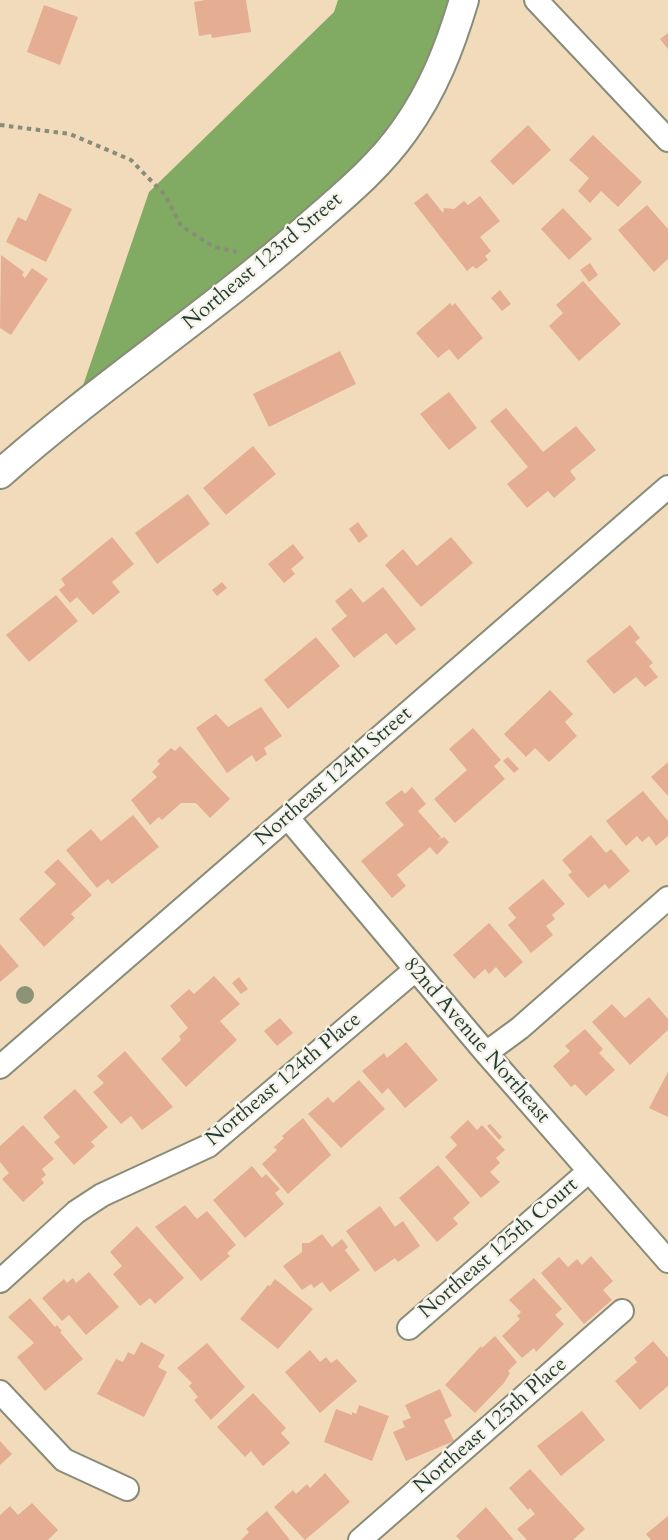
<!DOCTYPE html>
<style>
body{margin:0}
canvas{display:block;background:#f1dbbb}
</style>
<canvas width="668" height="1540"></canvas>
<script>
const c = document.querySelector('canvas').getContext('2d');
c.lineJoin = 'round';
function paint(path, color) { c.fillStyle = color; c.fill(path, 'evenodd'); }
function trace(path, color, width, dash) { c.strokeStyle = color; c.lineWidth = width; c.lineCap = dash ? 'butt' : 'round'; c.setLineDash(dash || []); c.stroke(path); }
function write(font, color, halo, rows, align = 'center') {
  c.font = font + ' Cardo,serif'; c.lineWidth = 4.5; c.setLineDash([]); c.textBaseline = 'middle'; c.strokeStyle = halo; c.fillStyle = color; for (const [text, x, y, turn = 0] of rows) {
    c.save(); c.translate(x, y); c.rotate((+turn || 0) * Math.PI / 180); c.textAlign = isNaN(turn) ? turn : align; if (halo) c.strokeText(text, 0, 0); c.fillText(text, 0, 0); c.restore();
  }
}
paint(new Path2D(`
 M 338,0 L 464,0 L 404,132 L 73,415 L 149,192 L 334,12 Z`), '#81ab62');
paint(new Path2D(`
 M 205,0 L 246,0 L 251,32 L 212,38 L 211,34 L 199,36 L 194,2 Z
 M 44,5 L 78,17 L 60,65 L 27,52 Z
 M 668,33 L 668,49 L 660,39 Z
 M 528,125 L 551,150 L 513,185 L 490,161 Z
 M 593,135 L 642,182 L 618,207 L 601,191 L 590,203 L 578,191 L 589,178 L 569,160 Z
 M 39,193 L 72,209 L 46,262 L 6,242 L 18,217 L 26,221 Z
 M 427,193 L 443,213 L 444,208 L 454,209 L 464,201 L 468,205 L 480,196 L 500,221 L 480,237 L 491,251 L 485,256 L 488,260 L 476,269 L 473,266 L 467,271 L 414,203 Z
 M 647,205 L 668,229 L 668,259 L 654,272 L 618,230 Z
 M 563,208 L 592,239 L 569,260 L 541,229 Z
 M 1,255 L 24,272 L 22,275 L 25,278 L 32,268 L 48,279 L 11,335 L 0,328 Z
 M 590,263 L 598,275 L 589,282 L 580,270 Z
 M 583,281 L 621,324 L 579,361 L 549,326 L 563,313 L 556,305 Z
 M 500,290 L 511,304 L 502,311 L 491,298 Z
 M 450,303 L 452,306 L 455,303 L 483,338 L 458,360 L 449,349 L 438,358 L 416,333 Z
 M 340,351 L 356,384 L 269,427 L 253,394 Z
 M 449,392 L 477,428 L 449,450 L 420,414 Z
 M 506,408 L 543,452 L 576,426 L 596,450 L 570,471 L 576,479 L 554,498 L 548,491 L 527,508 L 507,484 L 528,467 L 490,421 Z
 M 253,446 L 276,474 L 226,515 L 203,488 Z
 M 188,494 L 210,524 L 157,564 L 135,533 Z
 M 358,522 L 368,536 L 359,543 L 349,529 Z
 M 112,537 L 134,564 L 112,582 L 120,592 L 93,615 L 77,597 L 70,603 L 59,590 L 65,585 L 61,579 Z
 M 451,537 L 473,563 L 421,607 L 385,565 L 403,549 L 417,566 Z
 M 293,544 L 304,558 L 291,569 L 295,574 L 284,583 L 268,564 Z
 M 222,582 L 227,588 L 217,596 L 212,590 Z
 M 383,587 L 416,629 L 396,645 L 386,633 L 354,658 L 331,629 L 347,616 L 335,601 L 351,588 L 363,603 Z
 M 56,595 L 78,621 L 29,662 L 6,635 Z
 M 630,625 L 640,638 L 635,642 L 653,663 L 649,666 L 658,677 L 645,687 L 636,677 L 614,694 L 586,661 Z
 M 316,637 L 340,666 L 288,709 L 264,680 Z
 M 550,690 L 573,714 L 565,722 L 577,736 L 549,762 L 535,748 L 526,757 L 504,734 Z
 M 261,707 L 282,736 L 264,748 L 267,754 L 256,762 L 252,755 L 227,773 L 196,728 L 216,714 L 228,727 Z
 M 473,728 L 501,760 L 494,766 L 505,779 L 455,823 L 434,799 L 467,770 L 449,749 Z
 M 180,746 L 230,799 L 210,818 L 196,803 L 181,803 L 162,820 L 159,817 L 150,825 L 131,800 L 157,777 L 152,772 L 160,764 L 157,761 L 171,748 L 175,751 Z
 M 508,757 L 519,769 L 514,773 L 503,761 Z
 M 668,762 L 668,796 L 651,777 Z
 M 412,787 L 426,804 L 418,811 L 441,837 L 437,840 L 444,837 L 449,842 L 437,855 L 430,847 L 397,875 L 406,886 L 392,898 L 361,861 L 404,825 L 385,803 L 402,790 L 405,794 Z
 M 643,791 L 668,821 L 668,836 L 656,846 L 649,836 L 642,842 L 637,836 L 626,846 L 606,821 Z
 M 133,815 L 159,847 L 112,884 L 108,879 L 97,888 L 66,850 L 91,829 L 101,841 Z
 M 591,835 L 606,853 L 611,849 L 630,871 L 609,889 L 605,884 L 588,898 L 568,875 L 572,872 L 562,860 Z
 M 58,859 L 92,895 L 71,914 L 75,918 L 44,947 L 19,919 L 56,884 L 44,872 Z
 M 543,879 L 565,904 L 552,915 L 555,919 L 546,926 L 553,935 L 531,953 L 508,925 L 516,918 L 508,908 Z
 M 489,923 L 523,962 L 505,978 L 496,967 L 489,974 L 485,969 L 474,979 L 453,955 Z
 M 0,944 L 19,966 L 0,982 Z
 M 214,976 L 240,1004 L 220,1021 L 237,1040 L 186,1087 L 161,1059 L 181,1040 L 179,1036 L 188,1028 L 170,1006 L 189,989 L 194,994 Z
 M 239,977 L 248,989 L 241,994 L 232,983 Z
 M 649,997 L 668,1019 L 668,1030 L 630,1065 L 592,1022 L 612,1004 L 625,1018 Z
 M 280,1018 L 293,1033 L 277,1046 L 264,1031 Z
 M 585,1029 L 603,1049 L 599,1053 L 615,1070 L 586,1096 L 575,1084 L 571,1087 L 553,1066 L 570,1051 L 565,1046 Z
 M 406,1042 L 438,1080 L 405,1108 L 388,1088 L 382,1094 L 362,1071 L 384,1053 L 387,1058 Z
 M 125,1051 L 173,1107 L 142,1130 L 131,1116 L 121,1124 L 93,1092 L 104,1083 L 97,1076 Z
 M 668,1072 L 668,1117 L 649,1108 Z
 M 359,1080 L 385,1109 L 341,1148 L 308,1114 L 328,1097 L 333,1103 Z
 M 75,1089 L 108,1127 L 91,1142 L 95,1146 L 74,1165 L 54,1142 L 60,1137 L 43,1117 Z
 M 303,1118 L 331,1155 L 288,1194 L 262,1164 L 277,1150 L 274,1147 L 284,1138 L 282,1136 Z
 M 468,1120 L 477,1130 L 482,1125 L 505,1150 L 496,1158 L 500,1163 L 490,1172 L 500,1182 L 481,1198 L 445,1157 L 457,1145 L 450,1137 Z
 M 490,1124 L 502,1137 L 499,1140 L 487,1126 Z
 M 23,1125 L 54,1159 L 42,1169 L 46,1175 L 41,1179 L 44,1183 L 23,1202 L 2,1179 L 9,1173 L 0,1162 L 0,1146 Z
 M 438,1165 L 470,1203 L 453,1218 L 458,1224 L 437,1242 L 399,1198 Z
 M 252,1166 L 262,1178 L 266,1174 L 280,1189 L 275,1193 L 284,1204 L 245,1238 L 213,1200 Z
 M 185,1205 L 197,1219 L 207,1211 L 236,1245 L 227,1253 L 230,1256 L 201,1281 L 155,1227 Z
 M 380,1206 L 395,1227 L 403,1221 L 420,1246 L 398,1262 L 395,1258 L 375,1272 L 346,1231 Z
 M 137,1226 L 184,1278 L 155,1304 L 150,1298 L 140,1306 L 113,1274 L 122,1266 L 110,1252 Z
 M 322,1234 L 332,1247 L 342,1239 L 348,1247 L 345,1250 L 360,1270 L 330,1292 L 322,1282 L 314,1288 L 311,1284 L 302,1290 L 283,1266 L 302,1252 L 302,1243 L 309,1243 Z
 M 591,1256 L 613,1281 L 603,1290 L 612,1300 L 584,1324 L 541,1273 L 559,1257 L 568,1267 L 577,1259 L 582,1265 Z
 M 89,1272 L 119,1307 L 86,1335 L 69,1315 L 62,1321 L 42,1298 L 64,1279 L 67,1283 L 73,1278 L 76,1283 Z
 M 534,1278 L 562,1309 L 555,1315 L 564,1324 L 536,1352 L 534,1348 L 522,1358 L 502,1336 L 520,1319 L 517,1316 L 521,1312 L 509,1300 Z
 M 275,1279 L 313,1309 L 278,1349 L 240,1319 L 268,1285 L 270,1286 Z
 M 30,1298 L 55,1327 L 57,1325 L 62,1331 L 60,1332 L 83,1359 L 45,1391 L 17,1357 L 34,1343 L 8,1317 Z
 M 495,1336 L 517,1362 L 508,1371 L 510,1373 L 504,1383 L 475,1413 L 445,1385 L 481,1346 L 482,1348 Z
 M 653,1341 L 668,1358 L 668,1386 L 640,1410 L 615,1381 L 637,1362 L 634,1358 Z
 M 141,1342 L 165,1355 L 158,1367 L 167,1372 L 144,1417 L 97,1394 L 116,1359 L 123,1362 L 128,1352 L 134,1355 Z
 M 207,1343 L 245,1387 L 211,1420 L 194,1400 L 198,1397 L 189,1386 L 192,1383 L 177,1368 Z
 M 310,1350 L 320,1362 L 326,1357 L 331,1363 L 337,1359 L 357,1381 L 320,1413 L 285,1372 Z
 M 440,1389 L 452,1416 L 444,1420 L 454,1441 L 406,1461 L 393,1432 L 405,1427 L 402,1421 L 411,1418 L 405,1405 Z
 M 253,1393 L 286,1428 L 281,1433 L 290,1443 L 263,1466 L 251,1451 L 245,1457 L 217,1427 Z
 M 359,1405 L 389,1416 L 372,1461 L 324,1442 L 336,1409 L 352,1415 L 352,1412 L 356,1414 Z
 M 582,1411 L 605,1440 L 561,1476 L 537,1446 Z
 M 0,1441 L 12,1454 L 0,1465 Z
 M 530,1469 L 585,1529 L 573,1540 L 527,1540 L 517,1529 L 535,1514 L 530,1508 L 528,1510 L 509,1488 Z
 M 325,1473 L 350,1502 L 305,1540 L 274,1507 L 293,1490 L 296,1494 L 307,1484 L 310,1488 Z
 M 32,1503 L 58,1530 L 48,1540 L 0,1540 L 0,1515 L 10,1506 L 18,1515 Z
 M 486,1507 L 514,1540 L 460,1540 L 456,1536 Z
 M 267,1511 L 290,1540 L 241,1540 L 249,1532 L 246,1529 Z
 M 668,1516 L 668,1540 L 651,1540 L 646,1534 Z`), '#e5ae92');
const minor = new Path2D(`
 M 536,0 L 668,140
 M 288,818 L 486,1053 L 668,1261
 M 486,1053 L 520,1028 L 668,898
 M 0,1067 L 668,487
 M 0,1281 L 76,1212 L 102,1195 L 208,1146 L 415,970
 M 409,1328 L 589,1171
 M 0,1392 L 64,1460 L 127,1489
 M 360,1540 L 622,1311`);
const tertiary = new Path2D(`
 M 0,474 C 98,387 209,314 308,227 C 342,197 378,168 404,131 C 433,91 450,47 464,0`);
trace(minor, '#888c78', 26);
trace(tertiary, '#888c78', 32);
trace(new Path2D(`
 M 0,125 L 70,134 L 131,160 L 165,195 L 181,226 L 214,247 L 237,252`), '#888c78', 4, [4.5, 4.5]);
trace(minor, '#fff', 22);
trace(tertiary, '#fff', 28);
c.fillStyle = '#8c9377';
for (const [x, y] of [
 [25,995]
]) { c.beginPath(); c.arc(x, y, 9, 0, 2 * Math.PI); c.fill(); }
write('21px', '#1f3d34', '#f7f3e8', [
 ["Northeast 123rd Street",263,262,-40],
 ["Northeast 124th Street",334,777,-41],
 ["82nd Avenue Northeast",476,1041,49],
 ["Northeast 124th Place",284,1080,-40],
 ["Northeast 125th Court",499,1249,-41],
 ["Northeast 125th Place",491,1426,-41]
]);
</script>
